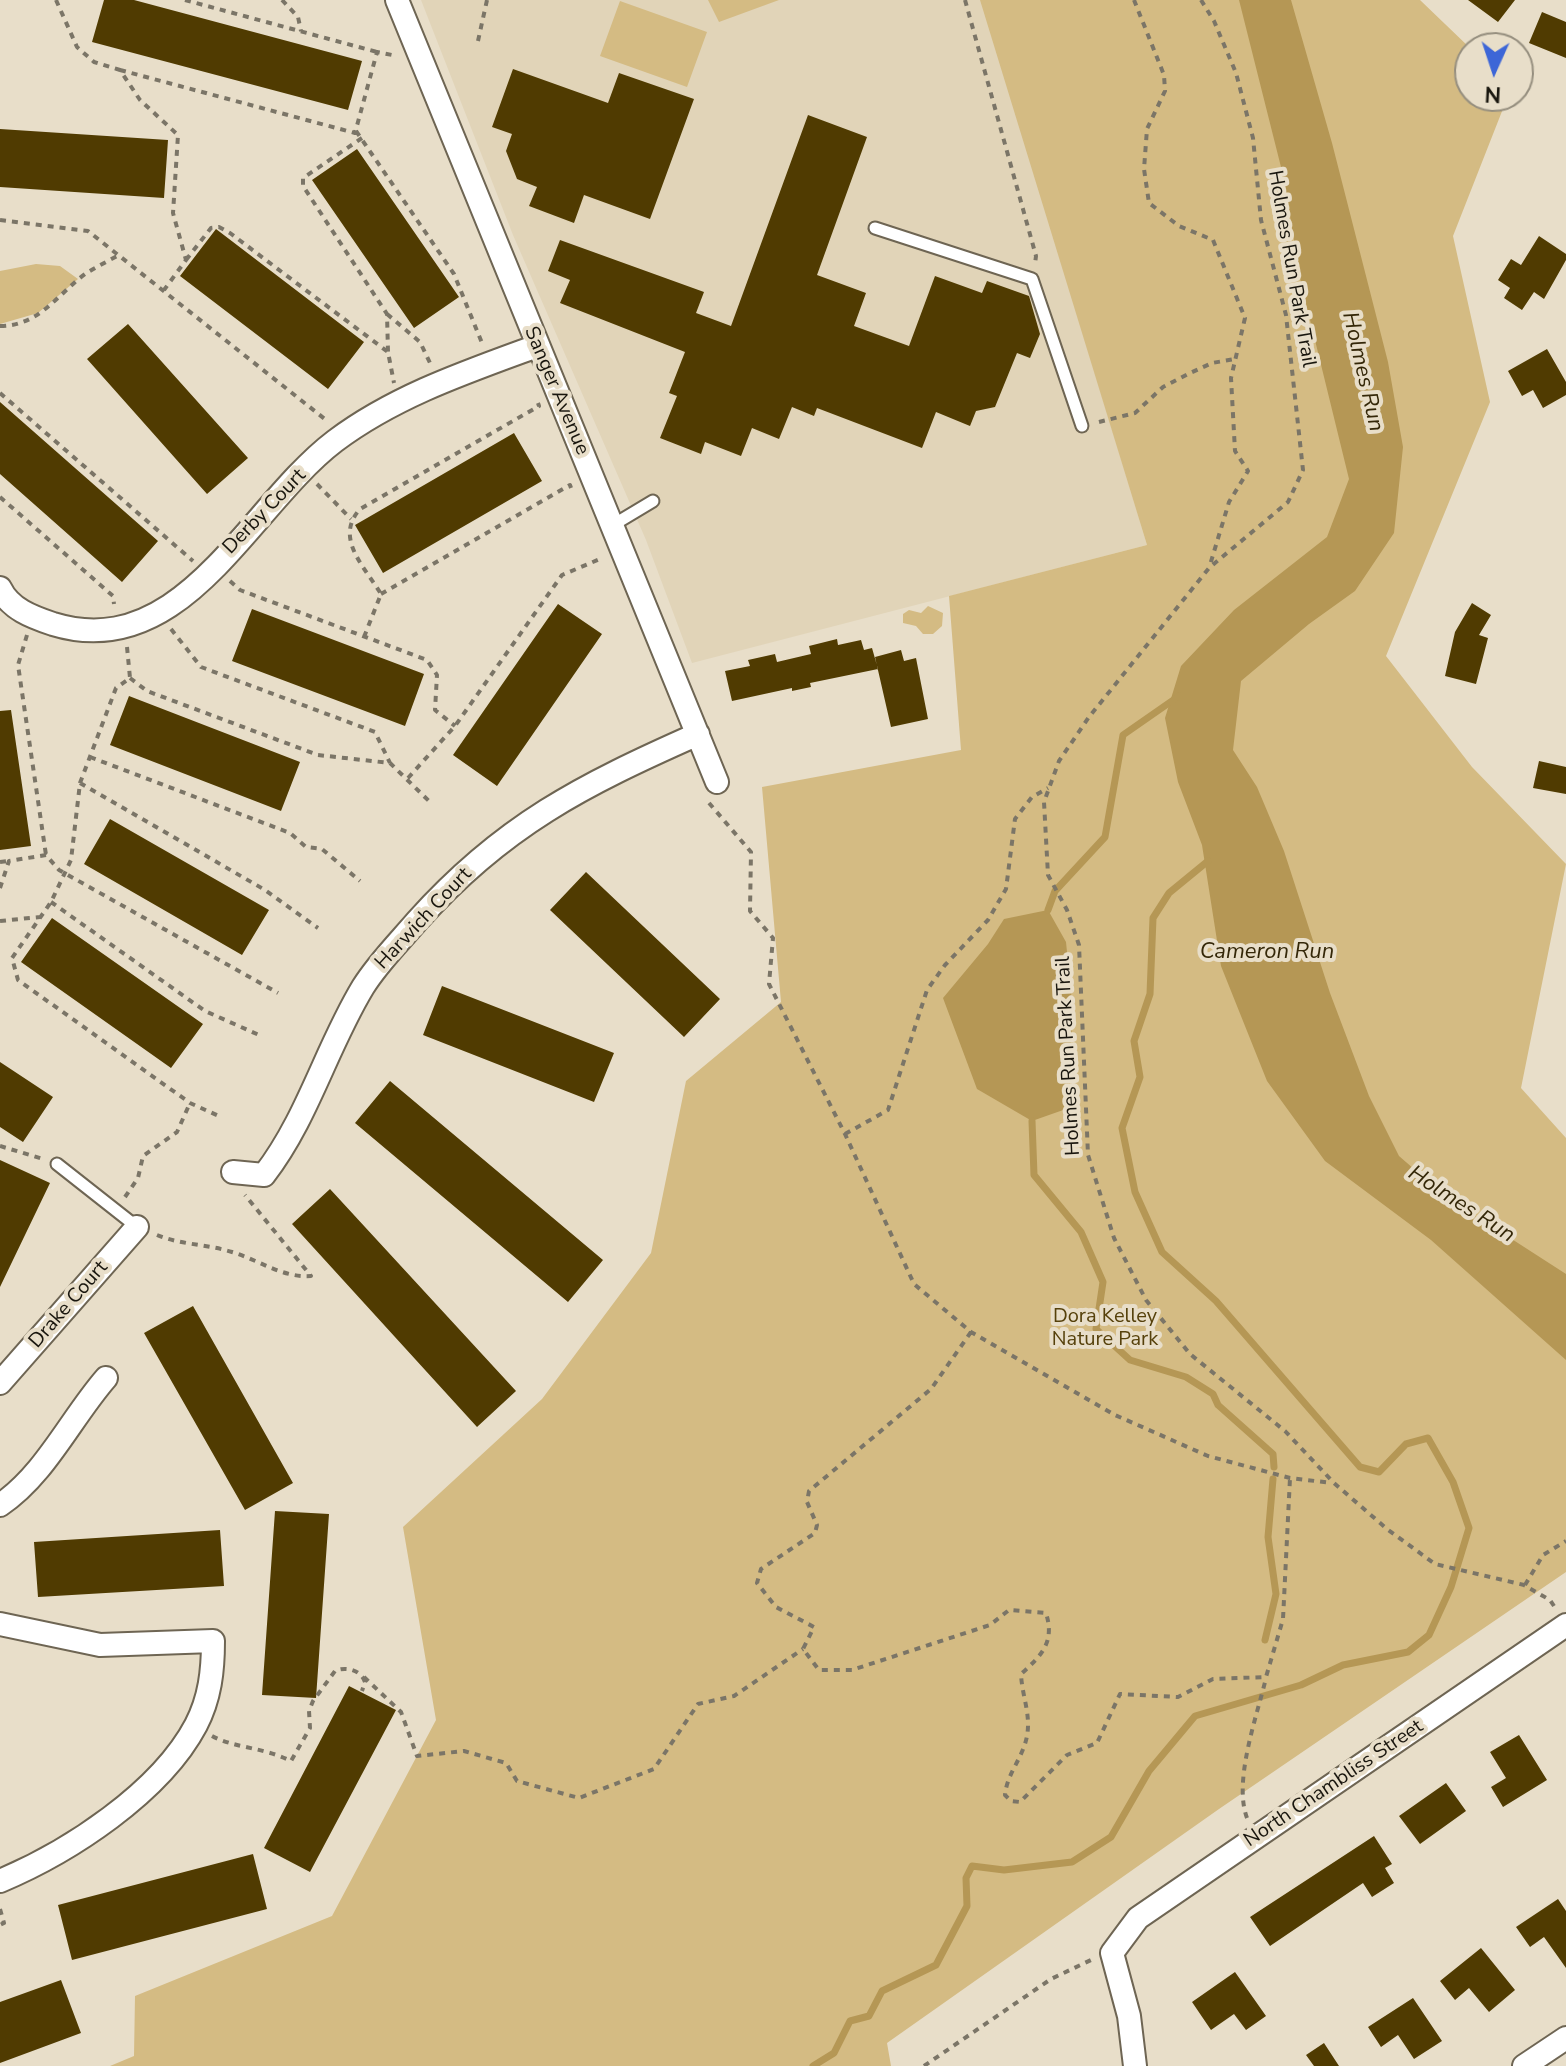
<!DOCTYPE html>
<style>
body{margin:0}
#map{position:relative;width:1566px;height:2066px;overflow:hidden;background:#e8dec9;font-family:"Nunito Sans",sans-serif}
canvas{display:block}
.north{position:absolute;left:1454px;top:32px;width:80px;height:80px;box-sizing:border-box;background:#e8dec9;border:2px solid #958e7e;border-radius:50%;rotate:183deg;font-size:22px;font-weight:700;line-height:32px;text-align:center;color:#19160e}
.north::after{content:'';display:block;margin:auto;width:28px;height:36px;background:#3d66d7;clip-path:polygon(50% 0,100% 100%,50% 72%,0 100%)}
</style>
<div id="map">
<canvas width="1566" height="2066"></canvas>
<div class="north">N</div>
</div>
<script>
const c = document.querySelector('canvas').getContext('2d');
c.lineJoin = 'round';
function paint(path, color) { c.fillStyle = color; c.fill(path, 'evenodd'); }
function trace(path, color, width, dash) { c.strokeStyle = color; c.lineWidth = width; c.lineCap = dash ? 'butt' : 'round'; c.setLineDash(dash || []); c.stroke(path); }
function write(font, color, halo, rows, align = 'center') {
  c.font = font + ' "Nunito Sans",sans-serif'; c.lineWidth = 8; c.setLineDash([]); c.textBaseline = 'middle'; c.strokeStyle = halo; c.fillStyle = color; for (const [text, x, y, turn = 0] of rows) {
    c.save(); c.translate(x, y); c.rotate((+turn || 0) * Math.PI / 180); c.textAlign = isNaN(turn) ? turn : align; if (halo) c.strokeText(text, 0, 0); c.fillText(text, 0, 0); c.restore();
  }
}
paint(new Path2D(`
 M 421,0 L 982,0 L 1147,545 L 692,663 L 646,540 L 513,235 Z`), '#e1d4b8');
paint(new Path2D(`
 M 708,0 L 779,0 L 719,22 Z
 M 980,0 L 1420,0 L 1470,48 L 1470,96 L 1508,96 L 1453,236 L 1490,402 L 1386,656 L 1472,767 L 1566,864 L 1521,1088 L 1566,1138 L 1566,1572 L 1219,1809 L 887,2043 L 891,2066 L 110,2066 L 134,2056 L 135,1996 L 332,1916 L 436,1720 L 403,1527 L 542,1399 L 651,1253 L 686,1081 L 781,1002 L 762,787 L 961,750 L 949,596 L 1147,545 Z
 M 620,1 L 707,32 L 687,87 L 600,56 Z
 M 36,264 L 60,266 L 78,279 L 38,313 L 0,324 L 0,271 Z
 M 928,606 L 943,613 L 942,626 L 933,634 L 923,634 L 916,626 L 903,623 L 903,614 L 909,610 L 921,613 Z`), '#d4bb83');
paint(new Path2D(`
 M 1239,0 L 1291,0 L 1332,143 L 1388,362 L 1403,447 L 1394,533 L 1355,591 L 1309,624 L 1241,681 L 1233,750 L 1257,787 L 1284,851 L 1330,993 L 1369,1096 L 1399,1156 L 1445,1196 L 1566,1274 L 1566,1360 L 1431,1240 L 1325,1161 L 1267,1081 L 1221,966 L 1202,845 L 1178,782 L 1165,718 L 1181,666 L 1234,610 L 1327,537 L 1349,479 L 1301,283 L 1284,179 Z
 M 1048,910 L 1066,942 L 1073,1012 L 1066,1109 L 1032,1121 L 977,1089 L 943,998 L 988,944 L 1004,919 Z`), '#b59755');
trace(new Path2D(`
 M 1048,910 L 1055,891 L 1105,837 L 1123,735 L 1179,696
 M 1032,1121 L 1034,1175 L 1081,1232 L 1103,1282 L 1096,1329 L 1130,1360 L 1186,1377 L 1213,1394 L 1218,1405 L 1273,1454 L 1274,1467
 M 1265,1640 L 1276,1594 L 1268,1537 L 1273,1479
 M 813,2066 L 834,2053 L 850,2021 L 869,2016 L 882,1991 L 936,1965 L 967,1906 L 966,1878 L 972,1866 L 1004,1870 L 1072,1862 L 1111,1837 L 1149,1771 L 1195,1716 L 1301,1685 L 1343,1665 L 1408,1652 L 1429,1635 L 1451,1587 L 1469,1528 L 1453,1482 L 1428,1438 L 1406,1444 L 1379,1472 L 1360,1467 L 1216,1301 L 1162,1252 L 1135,1192 L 1122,1128 L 1140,1077 L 1134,1041 L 1150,994 L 1153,918 L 1169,893 L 1208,861`), '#b59755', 7);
paint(new Path2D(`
 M 104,0 L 134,0 L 362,61 L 348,110 L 92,42 Z
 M 1468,0 L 1515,0 L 1498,22 Z
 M 1542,12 L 1566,22 L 1566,58 L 1529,43 Z
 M 513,69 L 608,103 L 619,73 L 694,99 L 650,219 L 584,195 L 574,223 L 529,206 L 537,187 L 517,179 L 506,151 L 512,134 L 492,127 Z
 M 808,115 L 867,137 L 817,275 L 866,293 L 854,326 L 909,346 L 935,276 L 982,293 L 987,281 L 1029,296 L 1040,334 L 1030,358 L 1017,353 L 995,407 L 976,411 L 970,426 L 936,412 L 922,448 L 817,408 L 814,416 L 792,407 L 779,439 L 752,428 L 741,456 L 705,442 L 701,454 L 660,438 L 677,396 L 669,393 L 685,352 L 560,303 L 570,280 L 548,271 L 560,240 L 704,292 L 696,313 L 731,326 Z
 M 0,129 L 168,140 L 164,198 L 0,187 Z
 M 357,149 L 459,297 L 414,328 L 312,180 Z
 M 216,229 L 364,342 L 328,389 L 180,276 Z
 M 1539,236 L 1566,254 L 1566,260 L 1544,299 L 1534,292 L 1522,310 L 1504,298 L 1510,288 L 1498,280 L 1511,259 L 1521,265 Z
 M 128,324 L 248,458 L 207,494 L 87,359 Z
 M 1547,349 L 1566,382 L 1566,395 L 1543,408 L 1533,390 L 1522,396 L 1508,371 Z
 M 0,402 L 158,541 L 122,582 L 0,474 Z
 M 514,433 L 542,481 L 383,573 L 355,525 Z
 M 1472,603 L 1491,615 L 1479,635 L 1488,638 L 1476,684 L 1445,676 L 1455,632 Z
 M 558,604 L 602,634 L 497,786 L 453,755 Z
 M 252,609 L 424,674 L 405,726 L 232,661 Z
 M 837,639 L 838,645 L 861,640 L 864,650 L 872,648 L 878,669 L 810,683 L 811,687 L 792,691 L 792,688 L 732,701 L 725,671 L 750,666 L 748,660 L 775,654 L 777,662 L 811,654 L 809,646 Z
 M 901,650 L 904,661 L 916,658 L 928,719 L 891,727 L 875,657 Z
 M 129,696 L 300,762 L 281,811 L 110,745 Z
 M 11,710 L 31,846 L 0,850 L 0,711 Z
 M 1539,761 L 1566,767 L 1566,794 L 1533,788 Z
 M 110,819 L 269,910 L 242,955 L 84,864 Z
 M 586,872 L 720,999 L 684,1037 L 550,910 Z
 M 52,918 L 203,1024 L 171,1068 L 21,962 Z
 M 442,986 L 614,1053 L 594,1102 L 423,1035 Z
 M 0,1062 L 53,1097 L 23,1142 L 0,1127 Z
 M 390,1081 L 603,1260 L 568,1302 L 355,1123 Z
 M 0,1160 L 50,1183 L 0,1287 Z
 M 330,1189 L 516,1391 L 477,1427 L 292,1224 Z
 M 193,1306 L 293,1483 L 245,1510 L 144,1333 Z
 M 275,1511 L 329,1514 L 316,1698 L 262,1695 Z
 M 220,1530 L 224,1586 L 38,1597 L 34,1542 Z
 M 349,1686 L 396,1710 L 310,1872 L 264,1848 Z
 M 1519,1735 L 1547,1780 L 1503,1807 L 1491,1787 L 1506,1778 L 1490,1752 Z
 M 1446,1783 L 1466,1811 L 1420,1844 L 1399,1816 Z
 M 1374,1836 L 1392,1864 L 1385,1868 L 1394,1883 L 1372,1897 L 1363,1883 L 1270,1946 L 1250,1917 Z
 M 253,1854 L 267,1909 L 72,1960 L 58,1905 Z
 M 1558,1899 L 1566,1911 L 1566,1968 L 1544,1937 L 1530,1947 L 1516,1927 Z
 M 1481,1948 L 1515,1990 L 1489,2012 L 1469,1988 L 1455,2000 L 1440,1981 Z
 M 1235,1972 L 1266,2016 L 1246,2030 L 1234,2014 L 1211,2030 L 1192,2002 Z
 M 61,1980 L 81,2033 L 0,2063 L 0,2002 Z
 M 1413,1998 L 1442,2041 L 1414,2059 L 1398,2035 L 1381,2047 L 1368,2027 Z
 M 1324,2043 L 1339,2066 L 1314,2066 L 1306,2055 Z`), '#503b01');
const service = new Path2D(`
 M 875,228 L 1032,279 L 1082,426
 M 613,525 L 653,501
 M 57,1164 L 137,1227`);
const minor = new Path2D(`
 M 397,0 L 717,782
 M 0,588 C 10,609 32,617 53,624 C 183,664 248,507 335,441 C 395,396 466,372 537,346
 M 233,1172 L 264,1175 C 308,1118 326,1048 363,987 C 378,963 399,942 417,921 C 503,825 583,785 698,734
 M 0,1383 L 137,1227
 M 0,1505 C 45,1475 71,1418 106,1378
 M 0,1624 L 100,1645 L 213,1641 C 213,1671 210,1698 196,1725 C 160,1793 69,1852 0,1881
 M 1135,2066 L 1129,2016 L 1112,1953 L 1138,1918 L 1566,1625
 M 1524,2066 L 1566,2038`);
trace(service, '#6e6553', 15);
trace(minor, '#6e6553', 26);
trace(new Path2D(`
 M 56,0 L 77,47 L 94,62 L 120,70 L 140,100 L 178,135 L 173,213 L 186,260 L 164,290
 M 185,0 L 377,52
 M 282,0 L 298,17 L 301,31
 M 965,0 L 1036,256 L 1035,264
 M 1134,0 L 1164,75 L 1165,91 L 1147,129 L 1144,169 L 1149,203 L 1179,226 L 1213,240 L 1245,318 L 1231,378 L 1235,451 L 1248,471 L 1229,502 L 1210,565
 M 1201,0 L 1214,21 L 1236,73 L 1253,138 L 1261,220 L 1286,315 L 1303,470 L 1288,502 L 1209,568 L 1089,717 L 1059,761 L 1044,802 L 1048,875 L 1067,910 L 1079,945 L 1088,1155 L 1114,1238 L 1146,1300 L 1190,1354 L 1285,1431 L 1334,1483 L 1387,1529 L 1435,1564 L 1524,1585 L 1550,1600 L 1554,1606
 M 478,41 L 487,0
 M 120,70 L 355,133 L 377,52 L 397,56
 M 356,131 L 454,274 L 482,343
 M 362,138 L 303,178 L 303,186 L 387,314 L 388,352
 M 0,220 L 88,231 L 326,420
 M 186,260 L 211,228 L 219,227 L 230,233 L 388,352 L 394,383
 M 387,314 L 420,342 L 431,365
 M 0,326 C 39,326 57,295 85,274 C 96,267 108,261 119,255
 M 0,393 L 193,561
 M 1099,422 L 1135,413 L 1163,387 L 1188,374 L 1212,363 L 1235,359
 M 317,484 L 351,519
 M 0,497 L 113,596 L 114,604
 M 230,581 L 240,590 L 427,660 L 437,675 L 435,710 L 455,726
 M 381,594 L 570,485 L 571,488
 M 171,629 L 201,667 L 375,732 L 390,763
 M 27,635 L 18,665 L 46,855
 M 364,637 L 381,594 C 364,566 334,538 360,509 L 539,406 L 538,403
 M 127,647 L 130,678 L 116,688 L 80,783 L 71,860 L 51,902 L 12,958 L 18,980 L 190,1103 L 221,1117
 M 130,678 L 147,691 L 318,755 L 390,763 L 432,804
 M 90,757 L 290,833 L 306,847 L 322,849 L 360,881
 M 408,778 L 455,726 L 562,575 L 600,559 L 598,556
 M 80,783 L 265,890 L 318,928
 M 709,803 L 751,852 L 750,911 L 773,938 L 769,984 L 845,1134 L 914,1284 L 971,1332 L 1115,1415 L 1208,1456 L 1290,1478 L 1332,1483
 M 0,862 L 9,861
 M 0,888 L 9,861 L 46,855 L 59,870 L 278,993
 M 51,902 L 205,1011 L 259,1035
 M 0,921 L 40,917
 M 845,1134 L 888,1110 L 927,990 L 945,965 L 988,920 L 1006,889 L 1015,819 L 1032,797 L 1048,788
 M 0,1146 L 43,1159
 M 125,1197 L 138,1178 L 143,1156 L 177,1132 L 190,1103
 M 157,1235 C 181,1245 207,1244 232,1252 C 259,1260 282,1278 311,1276 L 245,1195
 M 971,1332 L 931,1389 L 809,1491 L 807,1502 L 817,1525 L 815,1533 L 761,1569 L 757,1583 L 776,1607 L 814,1627 L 803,1649 L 819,1670 L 852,1670 L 990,1625 L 1009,1610 L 1046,1613 C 1055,1642 1042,1655 1021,1674 C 1022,1696 1031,1714 1027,1736 C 1023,1758 1007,1773 1005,1795 L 1011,1801 L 1020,1802 L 1067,1755 L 1097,1743 L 1120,1694 L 1178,1697 L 1213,1679 L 1266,1677 L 1283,1619 L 1290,1478
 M 1525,1585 L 1543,1555 L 1566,1541
 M 364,1677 L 401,1712 L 417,1756 L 464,1751 L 506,1763 L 517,1781 L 579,1798 L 654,1769 L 698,1704 L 734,1696 L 803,1649
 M 212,1736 C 234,1748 263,1747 291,1761 L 310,1728 L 309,1711 L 313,1701 L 335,1671 C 346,1666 361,1670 365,1682 L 362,1691
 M 1247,1818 C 1233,1781 1257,1716 1266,1678
 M 0,1909 L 4,1923 L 0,1925
 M 924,2066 L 1051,1979 L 1091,1960`), '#7b7567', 4, [6, 6]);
trace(service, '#fff', 11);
trace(minor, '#fff', 22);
write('20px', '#19160e', '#e8dec9', [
 ["Holmes Run Park Trail",1291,269,80],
 ["Sanger Avenue",556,391,67],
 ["Derby Court",265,512,-46],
 ["Harwich Court",424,919,-47],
 ["Holmes Run Park Trail",1069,1056,-93],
 ["Drake Court",69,1305,-49],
 ["North Chambliss Street",1334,1784,-34]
]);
write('20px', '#56410b', '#e8dec9', [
 ["Dora Kelley",1105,1317],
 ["Nature Park",1105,1340]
]);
write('italic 22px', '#342708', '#e8dec9', [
 ["Holmes Run",1362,372,77],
 ["Cameron Run",1267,953],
 ["Holmes Run",1461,1205,33]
]);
</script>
